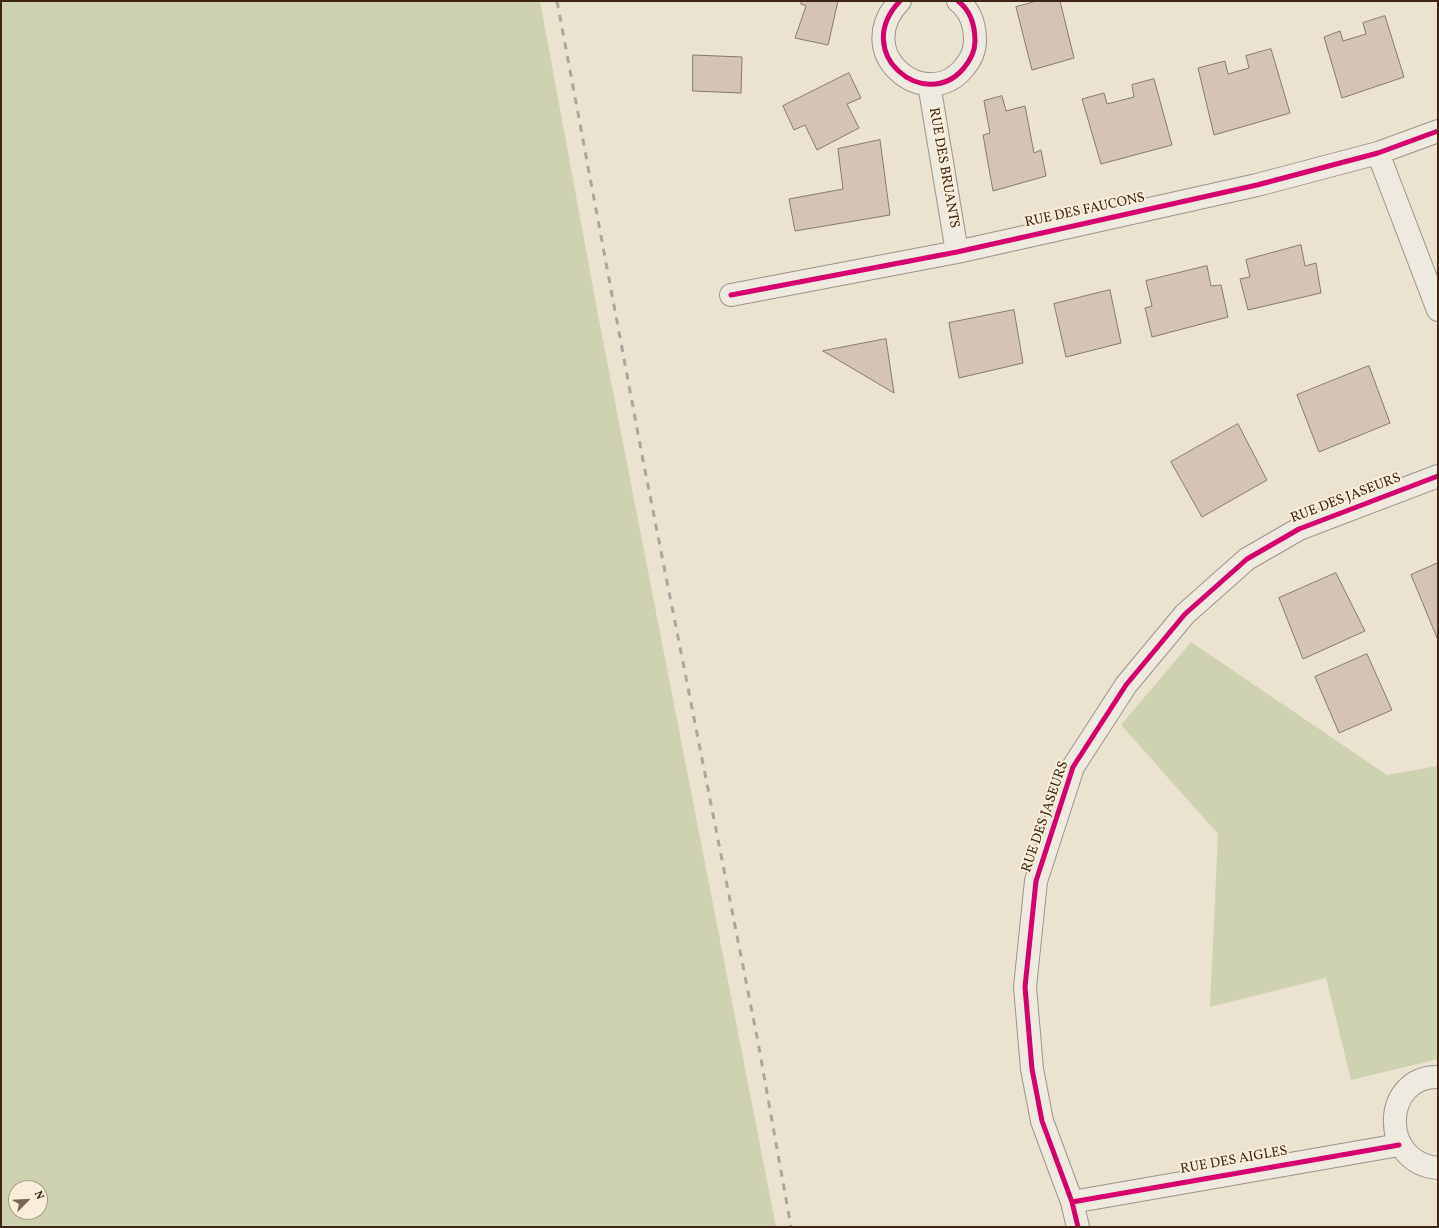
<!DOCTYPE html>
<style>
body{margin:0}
#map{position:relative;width:1439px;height:1228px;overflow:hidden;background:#ebe2d0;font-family:Vollkorn,serif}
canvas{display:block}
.frame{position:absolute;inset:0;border:2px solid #3d2413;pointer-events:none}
.north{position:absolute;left:8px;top:1180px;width:40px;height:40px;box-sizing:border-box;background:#f9eed9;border:1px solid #ae9d8a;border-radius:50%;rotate:66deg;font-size:11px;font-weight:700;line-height:16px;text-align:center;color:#3d2413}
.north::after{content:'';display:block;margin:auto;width:14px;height:18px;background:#7a6655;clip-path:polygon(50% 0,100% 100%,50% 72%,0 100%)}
</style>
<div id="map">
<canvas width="1439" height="1228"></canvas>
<div class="frame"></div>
<div class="north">N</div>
</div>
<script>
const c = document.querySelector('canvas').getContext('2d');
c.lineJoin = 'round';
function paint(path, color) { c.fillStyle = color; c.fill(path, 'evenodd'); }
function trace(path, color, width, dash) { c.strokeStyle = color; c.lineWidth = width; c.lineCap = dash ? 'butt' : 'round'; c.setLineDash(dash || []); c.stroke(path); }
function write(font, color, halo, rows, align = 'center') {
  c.font = font + ' Vollkorn,serif'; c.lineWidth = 4; c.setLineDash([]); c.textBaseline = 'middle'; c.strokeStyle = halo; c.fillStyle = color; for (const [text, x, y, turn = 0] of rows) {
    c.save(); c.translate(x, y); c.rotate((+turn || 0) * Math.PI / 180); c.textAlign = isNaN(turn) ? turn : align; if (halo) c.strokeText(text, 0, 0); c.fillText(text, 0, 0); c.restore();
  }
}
paint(new Path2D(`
 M 1,1 L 540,1 L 599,320 L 776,1227 L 1,1227 ZM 16,1188 L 40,1188 L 40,1212 L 16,1212 Z
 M 1191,642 L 1387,775 L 1438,766 L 1438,1059 L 1351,1080 L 1326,978 L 1210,1007 L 1218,834 L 1121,725 Z`), '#cfd2b1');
const building = new Path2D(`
 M 802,1 L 838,1 L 828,45 L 795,38 L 806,6 L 801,4 Z
 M 1037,1 L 1060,1 L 1074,58 L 1032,70 L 1016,7 Z
 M 1385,16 L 1404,77 L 1342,98 L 1324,37 L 1340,31 L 1343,41 L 1366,34 L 1363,23 Z
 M 1271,49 L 1290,113 L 1214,135 L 1198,68 L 1225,61 L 1228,74 L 1249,68 L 1246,56 Z
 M 693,55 L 742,57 L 741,93 L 693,91 Z
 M 849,73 L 861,98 L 847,104 L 859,128 L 817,150 L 805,125 L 794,130 L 783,106 Z
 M 1154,79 L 1172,145 L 1101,164 L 1082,99 L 1104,93 L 1107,104 L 1134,97 L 1132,85 Z
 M 1002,96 L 1006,111 L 1025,106 L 1034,153 L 1041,150 L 1046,176 L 993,191 L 983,135 L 990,133 L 984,101 Z
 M 880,140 L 890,215 L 795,231 L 789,199 L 843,189 L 838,149 Z
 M 1301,245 L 1305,266 L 1316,263 L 1321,293 L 1248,310 L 1240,279 L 1250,277 L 1246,260 Z
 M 1207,266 L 1211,286 L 1221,285 L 1228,317 L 1152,337 L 1145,308 L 1152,306 L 1146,281 Z
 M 1110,290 L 1121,343 L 1066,357 L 1054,304 Z
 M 1014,310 L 1023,363 L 959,378 L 949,323 Z
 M 886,339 L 894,393 L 823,351 Z
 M 1369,366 L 1390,423 L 1319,452 L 1297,395 Z
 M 1238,424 L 1267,480 L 1202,517 L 1171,462 Z
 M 1438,563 L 1438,640 L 1411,575 Z
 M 1336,573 L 1365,631 L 1303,659 L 1279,598 Z
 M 1367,654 L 1392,710 L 1339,733 L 1315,677 Z`);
paint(building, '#d5c3b6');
trace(building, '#847b70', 1);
const street = new Path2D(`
 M 900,1 C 850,53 925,113 963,69 C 970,61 975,52 975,41 C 975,26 971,11 958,1
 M 929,84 L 957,252
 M 1378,153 L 1438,310
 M 731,295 L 957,252 L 1257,185 L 1378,153 L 1438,131
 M 1438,1077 C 1382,1076 1379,1163 1438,1168
 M 1072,1202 L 1399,1145
 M 1078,1227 L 1072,1202 L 1042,1121 L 1032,1069 L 1025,987 L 1036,881 L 1073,767 L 1126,685 L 1185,614 L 1247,559 L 1299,529 L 1438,476`);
trace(street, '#9d9488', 24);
trace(street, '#eeeae0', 22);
trace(new Path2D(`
 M 557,1 L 642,455 L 758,1042 L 791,1227`), '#ada69f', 3, [7, 7]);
trace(new Path2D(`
 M 900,1 C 850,53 925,113 963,69 C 970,61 975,52 975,41 C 975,26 971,11 958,1
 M 731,295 L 957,252 L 1257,185 L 1378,153 L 1438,131
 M 1072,1202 L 1399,1145
 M 1078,1227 L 1072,1202 L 1042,1121 L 1032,1069 L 1025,987 L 1036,881 L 1073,767 L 1126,685 L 1185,614 L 1247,559 L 1299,529 L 1438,476`), '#d6006c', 5);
write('14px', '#3d2413', '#f9eed9', [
 ["RUE DES BRUANTS",943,168,80],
 ["RUE DES FAUCONS",1085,211,-12],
 ["RUE DES JASEURS",1346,499,-21],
 ["RUE DES JASEURS",1046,817,-71],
 ["RUE DES AIGLES",1234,1161,-10]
]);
</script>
